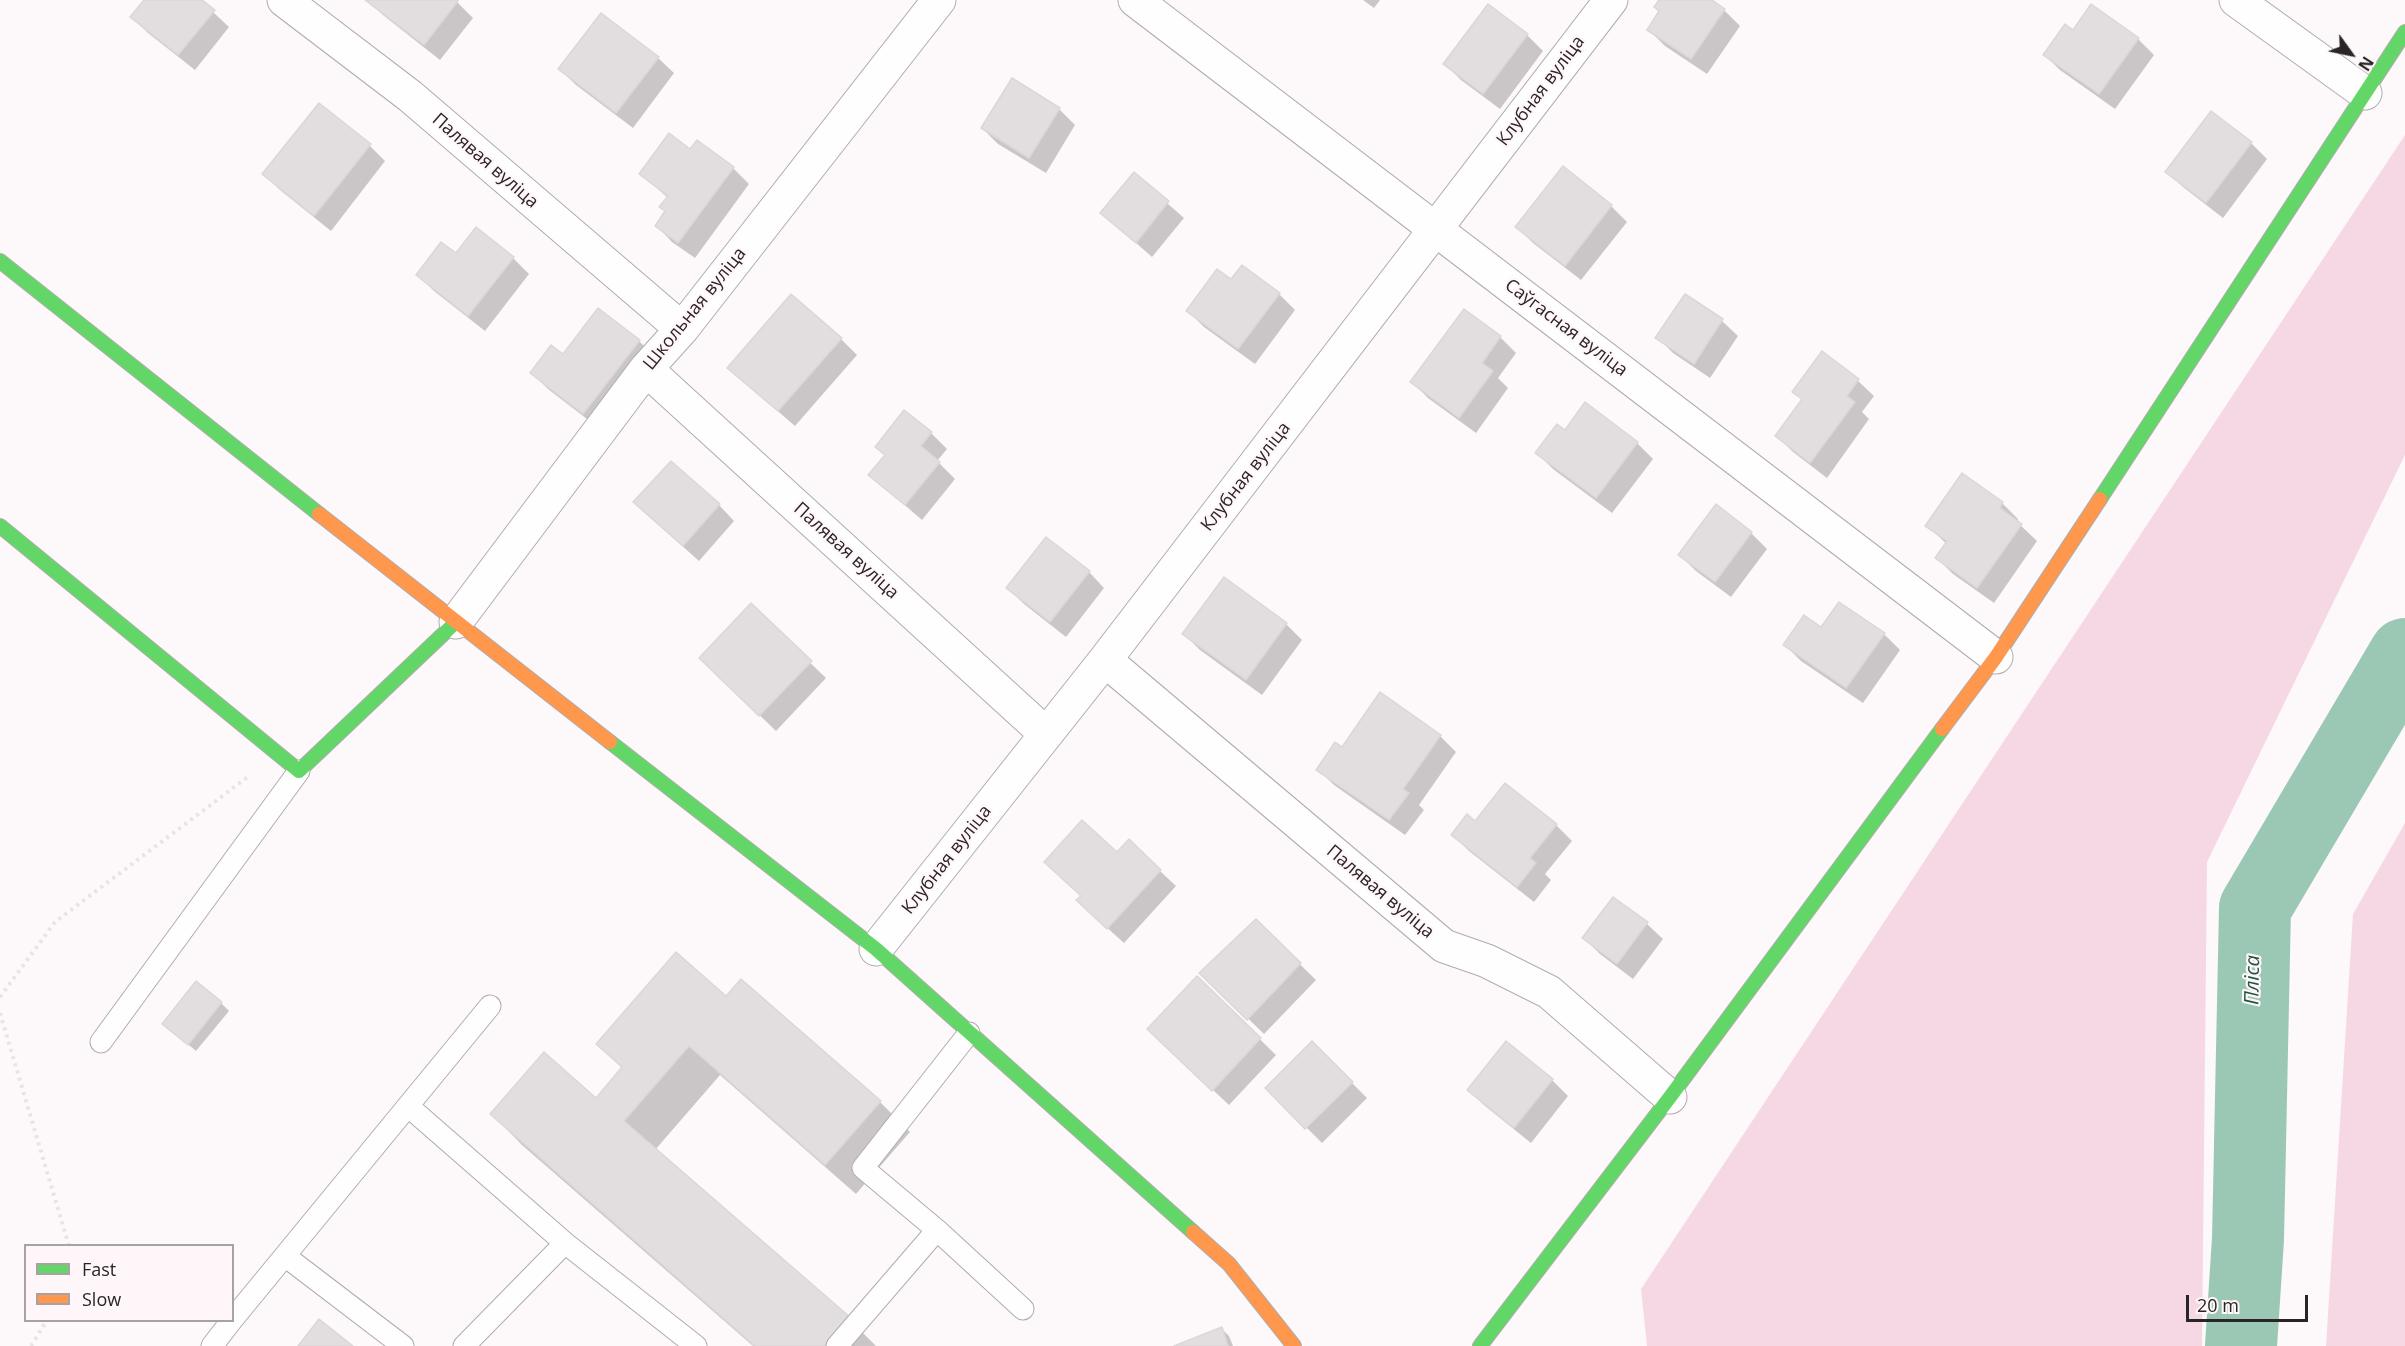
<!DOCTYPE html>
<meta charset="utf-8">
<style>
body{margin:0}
#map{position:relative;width:2405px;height:1346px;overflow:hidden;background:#fdf8fa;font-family:"Open Sans",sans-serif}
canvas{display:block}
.legend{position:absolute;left:24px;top:1244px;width:210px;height:78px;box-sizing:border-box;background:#fff6f9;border:2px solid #a9a2a5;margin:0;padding:8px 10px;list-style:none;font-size:18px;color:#292426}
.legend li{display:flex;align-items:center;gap:12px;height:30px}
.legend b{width:30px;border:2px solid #a9a2a5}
.north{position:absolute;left:2321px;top:24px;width:60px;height:60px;-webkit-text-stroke:4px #fff6f9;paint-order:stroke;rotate:123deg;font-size:16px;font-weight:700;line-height:24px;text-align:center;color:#292426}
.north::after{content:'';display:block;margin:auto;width:21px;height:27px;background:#292426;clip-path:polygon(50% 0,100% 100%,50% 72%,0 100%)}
.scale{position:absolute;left:2186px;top:1295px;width:122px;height:27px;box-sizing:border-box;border:3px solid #292426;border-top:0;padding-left:8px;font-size:18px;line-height:21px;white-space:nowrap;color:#292426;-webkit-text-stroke:4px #fff6f9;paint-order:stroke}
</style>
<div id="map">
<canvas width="2405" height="1346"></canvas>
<ul class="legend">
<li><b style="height:8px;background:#63d668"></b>Fast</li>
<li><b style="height:8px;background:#ff974d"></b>Slow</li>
</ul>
<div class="north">N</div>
<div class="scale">20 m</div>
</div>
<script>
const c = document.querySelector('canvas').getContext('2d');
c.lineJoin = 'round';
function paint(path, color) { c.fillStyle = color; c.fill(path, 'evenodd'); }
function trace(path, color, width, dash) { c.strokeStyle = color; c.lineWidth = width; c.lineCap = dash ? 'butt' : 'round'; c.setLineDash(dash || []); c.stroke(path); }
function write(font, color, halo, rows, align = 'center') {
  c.font = font + ' "Open Sans",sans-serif'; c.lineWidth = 4.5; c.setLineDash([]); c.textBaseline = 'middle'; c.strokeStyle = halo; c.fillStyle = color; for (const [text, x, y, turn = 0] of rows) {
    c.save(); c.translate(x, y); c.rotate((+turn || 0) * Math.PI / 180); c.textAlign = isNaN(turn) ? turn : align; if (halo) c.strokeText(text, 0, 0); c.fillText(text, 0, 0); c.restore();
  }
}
paint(new Path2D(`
 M 2405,135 L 2405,455 L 2207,862 L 2202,1346 L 1647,1346 L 1641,1289 Z
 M 2405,823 L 2405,1346 L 2326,1346 L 2353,914 Z`), '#f6d8e5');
paint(new Path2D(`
 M 146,0 L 200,0 L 229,27 L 195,70 L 148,33 L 132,17 Z
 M 367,0 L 455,0 L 473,18 L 440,60 L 383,15 Z
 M 1363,0 L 1380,0 L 1374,8 Z
 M 1661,0 L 1709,0 L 1724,10 L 1740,26 L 1707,74 L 1665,46 L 1649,30 L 1661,12 Z
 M 2074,32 L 2138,39 L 2154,55 L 2115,109 L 2060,70 L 2045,55 Z
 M 1527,35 L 1543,51 L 1500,109 L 1461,80 L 1445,64 Z
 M 658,58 L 674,73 L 633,128 L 576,85 L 560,69 Z
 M 1013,80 L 1059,109 L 1075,125 L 1046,173 L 998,144 L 982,128 Z
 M 2211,113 L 2251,143 L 2267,159 L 2223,218 L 2183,187 L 2167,171 Z
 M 370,146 L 385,161 L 331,231 L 280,190 L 264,174 Z
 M 690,151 L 733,168 L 749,184 L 695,258 L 672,242 L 657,226 L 666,212 L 668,198 L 641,174 Z
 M 1134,174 L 1184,218 L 1152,257 L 1102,213 Z
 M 1611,206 L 1627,222 L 1581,280 L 1533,243 L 1517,227 Z
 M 456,255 L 513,258 L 529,274 L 485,331 L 434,291 L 418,275 Z
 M 1231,281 L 1279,294 L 1295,310 L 1255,364 L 1204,327 L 1188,311 Z
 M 1686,296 L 1722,321 L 1738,336 L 1710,378 L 1673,353 L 1657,337 Z
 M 1500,337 L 1516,353 L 1498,378 L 1508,388 L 1476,433 L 1428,398 L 1412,382 Z
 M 841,339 L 857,355 L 795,426 L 745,383 Z
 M 639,341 L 655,357 L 600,429 L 548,389 L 532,373 Z
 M 1822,354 L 1858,381 L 1874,396 L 1862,412 L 1869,419 L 1827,478 L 1793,452 L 1777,436 L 1803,401 L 1794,392 Z
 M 1565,432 L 1637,443 L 1653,459 L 1612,513 L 1553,469 L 1537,453 Z
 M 931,433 L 947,449 L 937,461 L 955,479 L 922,520 L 870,475 L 886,456 L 877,447 Z
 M 1962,475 L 2002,503 L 2018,519 L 2017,522 L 2037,541 L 1994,603 L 1953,574 L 1937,558 L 1947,544 L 1927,526 Z
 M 719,505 L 734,521 L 699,561 L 651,518 Z
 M 1751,533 L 1767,549 L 1731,597 L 1696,571 L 1680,555 Z
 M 1089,572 L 1104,588 L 1066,637 L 1024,604 L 1008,588 Z
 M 751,606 L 826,678 L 776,731 L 717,674 Z
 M 1286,624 L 1302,640 L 1262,695 L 1200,650 L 1184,634 Z
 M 1822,629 L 1884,634 L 1900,650 L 1863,703 L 1801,661 L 1785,645 Z
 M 1440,736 L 1456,752 L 1419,805 L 1424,810 L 1405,835 L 1334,785 L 1318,769 L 1343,749 Z
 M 1476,823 L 1556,825 L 1572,841 L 1545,874 L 1551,880 L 1534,902 L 1469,851 L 1453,835 Z
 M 1117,854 L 1160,871 L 1176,886 L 1124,943 L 1094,916 Z
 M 1256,921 L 1316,980 L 1264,1034 L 1201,973 Z
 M 1647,924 L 1663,939 L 1633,979 L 1600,954 L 1584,938 Z
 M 1197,978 L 1276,1055 L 1229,1105 L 1165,1045 Z
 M 726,998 L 880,1102 L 910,1132 L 856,1194 L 720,1075 L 655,1150 L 849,1319 L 876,1346 L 753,1346 L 522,1145 L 492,1114 L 596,1100 L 623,1069 L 598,1044 Z
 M 221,1003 L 229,1011 L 196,1051 L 164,1024 Z
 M 1312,1043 L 1367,1098 L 1322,1143 L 1267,1088 Z
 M 1506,1043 L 1552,1080 L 1568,1096 L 1531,1143 L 1485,1106 L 1469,1090 Z
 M 1222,1329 L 1229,1336 L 1233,1346 L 1178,1346 Z`), '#0003');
trace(new Path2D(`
 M 2241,1346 L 2248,1239 L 2255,908 L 2405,654`), '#9bc8b5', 72);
const building = new Path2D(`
 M 144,0 L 202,0 L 215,10 L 178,55 L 130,17 Z
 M 365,0 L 457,0 L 458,1 L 424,45 Z
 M 1659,0 L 1712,0 L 1725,9 L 1691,59 L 1647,30 L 1659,11 L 1654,7 Z
 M 1488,4 L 1528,34 L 1483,94 L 1443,64 Z
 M 2091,4 L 2139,38 L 2099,94 L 2043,55 L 2065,24 L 2073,30 Z
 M 601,13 L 659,57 L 616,113 L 558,69 Z
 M 1012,78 L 1060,108 L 1029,158 L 981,128 Z
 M 319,103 L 371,144 L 314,216 L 262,174 Z
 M 2211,111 L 2252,142 L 2206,203 L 2165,172 Z
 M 669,133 L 690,149 L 697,140 L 734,167 L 678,243 L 655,226 L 665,211 L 659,207 L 668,196 L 639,174 Z
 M 1563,166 L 1612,205 L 1565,266 L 1515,227 Z
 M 1134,172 L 1169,201 L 1136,243 L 1100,213 Z
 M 476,227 L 514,257 L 468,316 L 416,275 L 441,242 L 456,253 Z
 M 1242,265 L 1280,293 L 1238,349 L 1186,311 L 1217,269 L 1231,279 Z
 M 791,294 L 842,338 L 778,411 L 727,368 Z
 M 1685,294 L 1723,319 L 1694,364 L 1655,338 Z
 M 598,308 L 640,340 L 583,414 L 530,373 L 551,345 L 563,354 Z
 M 1464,309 L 1501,336 L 1482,363 L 1493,371 L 1459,418 L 1410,382 Z
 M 1822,351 L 1859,379 L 1847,396 L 1855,402 L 1810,463 L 1775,436 L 1802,399 L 1792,392 Z
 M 1585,402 L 1638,442 L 1596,498 L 1535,453 L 1557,424 L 1565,430 Z
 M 904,410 L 932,432 L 921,446 L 940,462 L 905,505 L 868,475 L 885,455 L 875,447 Z
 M 671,461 L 720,504 L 683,546 L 633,502 Z
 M 1962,473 L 2003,502 L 2000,508 L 2022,524 L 1977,588 L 1935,558 L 1947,541 L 1925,526 Z
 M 1716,504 L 1752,532 L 1715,582 L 1678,555 Z
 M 1046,537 L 1090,571 L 1050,622 L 1006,588 Z
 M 1224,577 L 1287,623 L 1246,680 L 1182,634 Z
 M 1839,602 L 1885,633 L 1846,688 L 1783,645 L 1804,615 L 1821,627 Z
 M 751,603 L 812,661 L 759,716 L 699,658 Z
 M 1380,692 L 1441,735 L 1403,789 L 1409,793 L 1389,820 L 1316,770 L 1335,742 L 1342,747 Z
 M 1505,783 L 1557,824 L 1530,858 L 1536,863 L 1517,887 L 1451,835 L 1467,814 L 1475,821 Z
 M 1082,820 L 1117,852 L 1129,839 L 1161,870 L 1107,929 L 1076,900 L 1081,896 L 1044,862 Z
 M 1613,897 L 1648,922 L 1617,964 L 1582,938 Z
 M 1256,919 L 1301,963 L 1247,1020 L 1199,973 Z
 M 676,952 L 726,996 L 741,979 L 881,1101 L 825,1165 L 689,1046 L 624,1121 L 851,1318 L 826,1346 L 755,1346 L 490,1114 L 544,1052 L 596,1098 L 622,1067 L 596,1044 Z
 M 1197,976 L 1261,1038 L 1212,1091 L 1147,1029 Z
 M 196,981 L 222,1002 L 188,1045 L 162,1024 Z
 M 1312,1041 L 1353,1082 L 1305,1129 L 1265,1088 Z
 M 1506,1041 L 1553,1079 L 1514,1128 L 1467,1090 Z
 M 319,1319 L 353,1346 L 298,1346 Z
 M 1222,1327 L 1228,1346 L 1174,1346 Z`);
paint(building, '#e2dee0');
trace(building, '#dbd6d8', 1.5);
const lane = new Path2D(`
 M 969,1033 L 863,1168 L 937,1230 L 1023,1309
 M 101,1042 L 299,771
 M 408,1106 L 565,1243 L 696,1346
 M 285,1256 L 403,1346
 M 232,1320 L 490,1006
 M 212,1346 L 232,1320
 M 464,1346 L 565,1243
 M 837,1346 L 937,1230`);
const street = new Path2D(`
 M 284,0 L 410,96 L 682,329
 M 1135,0 L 1996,657
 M 2236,0 L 2365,93
 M 646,369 L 1046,734
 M 456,622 L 646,369 L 682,329 L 939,0
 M 1105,660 L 1444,946 L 1487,961 L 1549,992 L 1670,1097
 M 876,949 L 1105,660 L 1611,0`);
const fast = new Path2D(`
 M 0,261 L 319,514
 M 2100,499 L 2405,32
 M 0,526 L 299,771 L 456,622
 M 610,742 L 876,949 L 1193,1232
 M 1480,1346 L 1670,1097 L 1942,729`);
const slow = new Path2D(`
 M 319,514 L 610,742
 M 1942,729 L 1996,657 L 2100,499
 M 1193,1232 L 1229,1264 L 1294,1346`);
trace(lane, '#b0acae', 23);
trace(street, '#b0acae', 35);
trace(fast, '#b0acae', 16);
trace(slow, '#b0acae', 16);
trace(new Path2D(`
 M 0,997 L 55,922 L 249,776
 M 0,1013 L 69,1246
 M 31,1346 L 47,1320`), '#e6e5e6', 4, [3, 4.5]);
trace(lane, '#fffefe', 21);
trace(street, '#fffefe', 33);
trace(fast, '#63d668', 14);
trace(slow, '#ff974d', 14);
write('18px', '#292426', '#fff6f9', [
 ["Клубная вуліца",1541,91,-53],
 ["Палявая вуліца",485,161,41],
 ["Школьная вуліца",695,309,-51],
 ["Саўгасная вуліца",1566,328,37],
 ["Клубная вуліца",1246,477,-52],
 ["Палявая вуліца",846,551,42],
 ["Клубная вуліца",947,860,-52],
 ["Палявая вуліца",1380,892,40]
]);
write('italic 20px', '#215542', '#fff6f9', [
 ["Пліса",2253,980,-89]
]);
</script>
